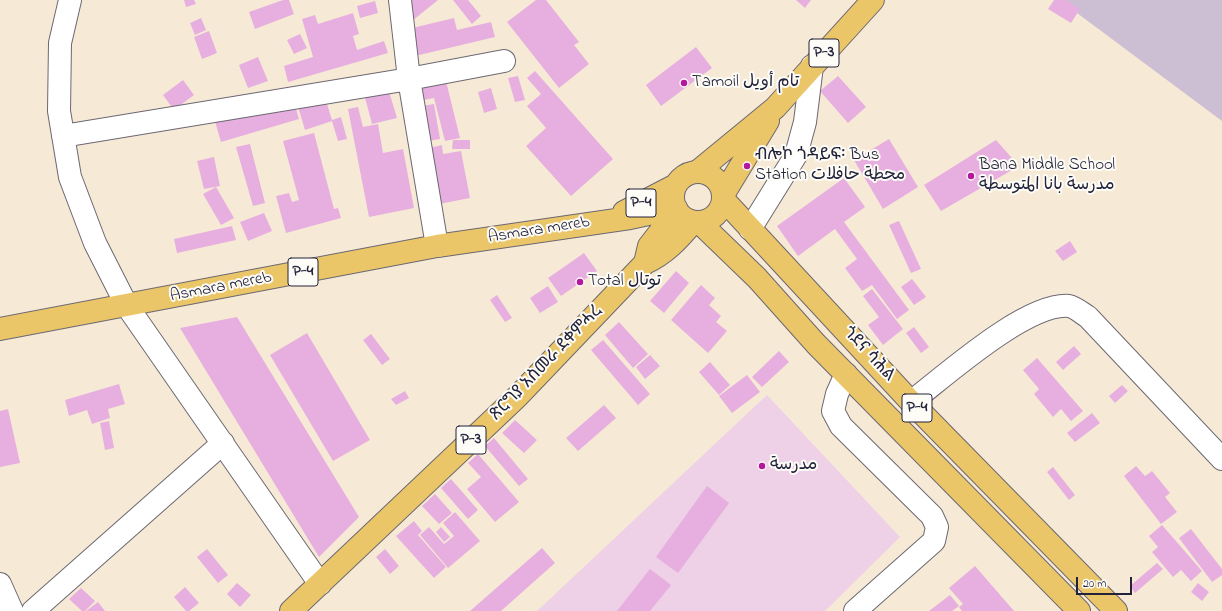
<!DOCTYPE html>
<meta charset="utf-8">
<style>
body{margin:0}
#map{position:relative;width:1222px;height:611px;overflow:hidden;background:#f6ead6;font-family:"Indie Flower",sans-serif}
canvas{display:block}
.scale{position:absolute;left:1076px;top:577px;width:56px;height:18px;box-sizing:border-box;border:2px solid #22223b;border-top:0;padding-left:5px;font-size:12px;line-height:14px;white-space:nowrap;color:#22223b;-webkit-text-stroke:3px #fdfcf7;paint-order:stroke}
</style>
<div id="map">
<canvas width="1222" height="611"></canvas>
<div class="scale">20 m</div>
</div>
<script>
const c = document.querySelector('canvas').getContext('2d');
c.lineJoin = 'round';
function paint(path, color) { c.fillStyle = color; c.fill(path, 'evenodd'); }
function trace(path, color, width, dash) { c.strokeStyle = color; c.lineWidth = width; c.lineCap = dash ? 'butt' : 'round'; c.setLineDash(dash || []); c.stroke(path); }
function write(font, color, halo, rows, align = 'center') {
  c.font = font + ' "Indie Flower","Playpen Sans Arabic","Noto Sans Ethiopic",sans-serif'; c.lineWidth = 4; c.setLineDash([]); c.textBaseline = 'middle'; c.strokeStyle = halo; c.fillStyle = color; for (const [text, x, y, turn = 0] of rows) {
    c.save(); c.translate(x, y); c.rotate((+turn || 0) * Math.PI / 180); c.textAlign = isNaN(turn) ? turn : align; if (halo) c.strokeText(text, 0, 0); c.fillText(text, 0, 0); c.restore();
  }
}
paint(new Path2D(`
 M 767,395 L 900,537 L 825,611 L 537,611 Z`), '#eed0e7');
paint(new Path2D(`
 M 1060,0 L 1222,0 L 1222,121 L 1073,10 Z`), '#ccbed3');
paint(new Path2D(`
 M 184,0 L 194,0 L 196,4 L 186,7 Z
 M 283,0 L 289,0 L 294,14 L 255,29 L 249,12 Z
 M 412,0 L 438,0 L 412,21 L 401,9 Z
 M 453,0 L 468,0 L 481,16 L 472,24 Z
 M 536,0 L 546,0 L 579,42 L 574,45 L 589,64 L 559,88 L 507,22 Z
 M 796,0 L 811,0 L 805,8 Z
 M 1054,0 L 1066,0 L 1080,9 L 1071,23 L 1048,9 Z
 M 375,1 L 378,13 L 360,18 L 357,6 Z
 M 353,13 L 359,34 L 353,36 L 357,50 L 384,41 L 388,53 L 288,82 L 284,66 L 313,57 L 302,19 L 315,15 L 318,24 Z
 M 201,18 L 206,30 L 195,35 L 190,23 Z
 M 454,18 L 457,30 L 491,22 L 495,37 L 415,56 L 408,29 Z
 M 209,31 L 217,53 L 202,59 L 194,37 Z
 M 300,34 L 307,48 L 294,54 L 287,40 Z
 M 696,47 L 712,68 L 661,106 L 646,85 Z
 M 258,57 L 268,81 L 248,88 L 239,65 Z
 M 443,69 L 460,138 L 445,141 L 434,98 L 424,100 L 418,76 Z
 M 535,71 L 613,159 L 571,196 L 526,146 L 546,128 L 527,106 L 541,94 L 527,78 Z
 M 518,76 L 525,100 L 515,102 L 508,78 Z
 M 838,76 L 866,107 L 848,123 L 820,91 Z
 M 183,80 L 194,95 L 174,110 L 163,95 Z
 M 388,88 L 397,118 L 372,124 L 364,94 Z
 M 491,88 L 497,109 L 484,113 L 478,92 Z
 M 323,91 L 332,120 L 341,117 L 347,139 L 338,141 L 332,121 L 305,130 L 296,100 Z
 M 292,95 L 299,119 L 221,142 L 214,118 Z
 M 434,104 L 440,139 L 428,141 L 422,106 Z
 M 358,107 L 363,127 L 378,124 L 383,153 L 403,149 L 414,208 L 369,217 L 348,109 Z
 M 314,133 L 334,209 L 338,208 L 341,218 L 286,233 L 276,196 L 289,193 L 292,202 L 299,200 L 283,141 Z
 M 889,139 L 918,187 L 883,209 L 854,160 Z
 M 453,140 L 470,140 L 470,149 L 452,149 Z
 M 996,140 L 1019,166 L 941,211 L 924,185 Z
 M 250,144 L 265,203 L 253,206 L 236,147 Z
 M 442,145 L 443,154 L 461,151 L 470,198 L 439,204 L 429,148 Z
 M 214,157 L 220,186 L 204,189 L 197,161 Z
 M 844,178 L 865,207 L 844,222 L 909,310 L 897,319 L 872,285 L 862,291 L 845,268 L 857,259 L 835,229 L 798,256 L 777,226 Z
 M 216,187 L 234,218 L 221,225 L 203,194 Z
 M 264,213 L 272,231 L 248,241 L 240,222 Z
 M 899,221 L 921,269 L 911,273 L 889,225 Z
 M 232,226 L 236,240 L 177,253 L 174,239 Z
 M 1070,241 L 1077,252 L 1063,261 L 1055,251 Z
 M 584,253 L 597,271 L 561,296 L 548,278 Z
 M 676,271 L 689,283 L 664,313 L 650,301 Z
 M 912,279 L 926,297 L 914,305 L 901,287 Z
 M 701,285 L 715,298 L 709,305 L 721,316 L 716,322 L 727,331 L 708,353 L 671,320 Z
 M 548,286 L 558,302 L 540,313 L 530,298 Z
 M 872,289 L 903,329 L 883,345 L 868,325 L 879,317 L 863,296 Z
 M 497,295 L 512,318 L 505,322 L 490,300 Z
 M 237,317 L 359,517 L 319,557 L 180,328 Z
 M 619,322 L 648,354 L 633,368 L 605,335 Z
 M 914,327 L 929,347 L 921,353 L 906,333 Z
 M 307,333 L 370,440 L 333,461 L 270,355 Z
 M 371,334 L 390,359 L 382,365 L 363,340 Z
 M 603,340 L 650,394 L 638,405 L 591,350 Z
 M 1074,346 L 1081,354 L 1063,370 L 1056,362 Z
 M 779,351 L 789,362 L 762,387 L 752,377 Z
 M 650,355 L 660,366 L 645,379 L 636,367 Z
 M 1037,358 L 1083,411 L 1071,421 L 1061,409 L 1053,417 L 1034,394 L 1039,389 L 1023,370 Z
 M 710,362 L 730,385 L 719,395 L 699,372 Z
 M 747,375 L 760,392 L 732,413 L 719,396 Z
 M 119,384 L 125,404 L 108,409 L 110,418 L 92,424 L 87,410 L 69,416 L 65,400 Z
 M 1122,385 L 1128,391 L 1115,403 L 1109,396 Z
 M 405,391 L 409,398 L 396,405 L 391,399 Z
 M 604,405 L 616,418 L 578,451 L 566,438 Z
 M 8,409 L 20,463 L 0,467 L 0,411 Z
 M 1092,413 L 1100,423 L 1075,442 L 1067,433 Z
 M 515,420 L 537,440 L 524,453 L 502,433 Z
 M 109,421 L 114,448 L 105,450 L 100,423 Z
 M 494,438 L 528,479 L 519,486 L 485,446 Z
 M 478,454 L 519,502 L 495,522 L 467,489 L 481,477 L 468,463 Z
 M 1136,466 L 1145,476 L 1152,471 L 1170,493 L 1165,497 L 1177,512 L 1161,524 L 1124,476 Z
 M 1053,467 L 1075,495 L 1069,500 L 1047,472 Z
 M 451,479 L 478,510 L 468,519 L 441,488 Z
 M 707,486 L 729,503 L 678,573 L 656,557 Z
 M 435,494 L 452,513 L 439,524 L 422,506 Z
 M 455,512 L 480,541 L 448,568 L 420,535 L 429,527 L 444,544 L 454,536 L 443,523 Z
 M 414,521 L 422,531 L 418,535 L 446,567 L 434,578 L 396,536 Z
 M 1162,525 L 1202,571 L 1191,581 L 1181,570 L 1173,577 L 1152,552 L 1158,547 L 1149,536 Z
 M 441,527 L 450,537 L 444,542 L 436,532 Z
 M 1191,529 L 1222,569 L 1222,575 L 1212,582 L 1179,538 Z
 M 542,548 L 555,563 L 501,611 L 470,611 Z
 M 207,549 L 228,575 L 218,583 L 197,557 Z
 M 385,549 L 399,566 L 390,574 L 376,557 Z
 M 1157,563 L 1163,569 L 1135,593 L 1130,586 Z
 M 975,566 L 1014,611 L 962,611 L 959,607 L 963,604 L 949,588 Z
 M 650,569 L 671,585 L 650,611 L 617,611 Z
 M 237,583 L 251,595 L 240,607 L 227,594 Z
 M 1198,583 L 1209,592 L 1202,601 L 1191,592 Z
 M 185,587 L 199,603 L 189,611 L 186,611 L 174,597 Z
 M 81,588 L 95,601 L 85,611 L 82,611 L 69,599 Z
 M 950,595 L 959,606 L 952,611 L 929,611 Z
 M 98,602 L 105,611 L 86,611 Z`), '#e7afdf');
const minor = new Path2D(`
 M 70,0 L 60,43 L 59,111 L 70,177 L 95,243 L 127,306 L 320,584
 M 400,0 L 409,79 L 437,246
 M 63,136 L 409,79 L 504,61
 M 750,229 L 796,155 L 805,122 L 812,66
 M 846,374 L 837,394 L 833,411 L 841,426 L 932,516 L 937,527 L 934,541 L 855,611
 M 911,402 C 945,376 1027,302 1069,306 C 1075,307 1083,314 1088,317 L 1222,459
 M 0,584 L 12,611
 M 33,611 L 223,443`);
const major = new Path2D(`
 M 697,172 L 775,108 L 873,0
 M 723,195 L 768,121`);
const highway = new Path2D(`
 M673 197a25 25 0 1 1 50 0a25 25 0 1 1-50 0Z
 M 723,199 L 911,402 L 1116,611
 M 624,212 L 676,185
 M 699,222 L 757,278 L 816,344 L 1079,611
 M 645,263 L 649,246 L 677,210
 M 0,329 L 437,246 L 630,218 L 676,208
 M 291,611 L 518,396 L 645,263 C 665,254 679,239 693,222`);
trace(minor, '#6c6871', 24);
trace(major, '#6c6871', 24);
trace(highway, '#6c6871', 24);
trace(minor, '#fff', 22);
trace(major, '#ebc669', 22);
trace(highway, '#ebc669', 22);
for (const [x, y, r, color] of [
 [684,83,4,"#b5179e"],
 [747,166,4,"#b5179e"],
 [971,176,4,"#b5179e"],
 [580,282,4,"#b5179e"],
 [762,466,4,"#b5179e"]
]) { const dot = new Path2D(); dot.arc(x, y, r, 0, 2 * Math.PI); c.fillStyle = color; c.fill(dot); trace(dot, '#fdfcf7', 1.5); }
for (const [x, y, w] of [
 [824,53,30],
 [641,203,30],
 [303,272,30],
 [917,408,30],
 [471,440,30]
]) { const box = new Path2D(); box.roundRect(x - w / 2, y - 14, w, 28, 3); c.fillStyle = '#fdfcf7'; c.fill(box); trace(box, '#22223b', 1); }
write('bold 16px', '#22223b', null, [
 ["P-3",824,53],
 ["P-4",641,203],
 ["P-4",303,272],
 ["P-4",917,408],
 ["P-3",471,440]
]);
write('17px', '#22223b', '#fdfcf7', [
 ["Tamoil تام أويل",692,83],
 ["ብሎኮ ጎዳይፍ፡ Bus",755,156],
 ["Station محطة حافلات",755,176],
 ["Bana Middle School",979,166],
 ["مدرسة بانا المتوسطة",979,186],
 ["Total توتال",588,282],
 ["مدرسة",770,466]
], 'left');
write('17px', '#22223b', '#fdfcf7', [
 ["Asmara mereb",539,231,-9],
 ["Asmara mereb",221,288,-11],
 ["ጎደና ሳሕል",868,355,47],
 ["ጽርግያ አስመራ ደቀምሓረ",547,364,-46]
]);
</script>
